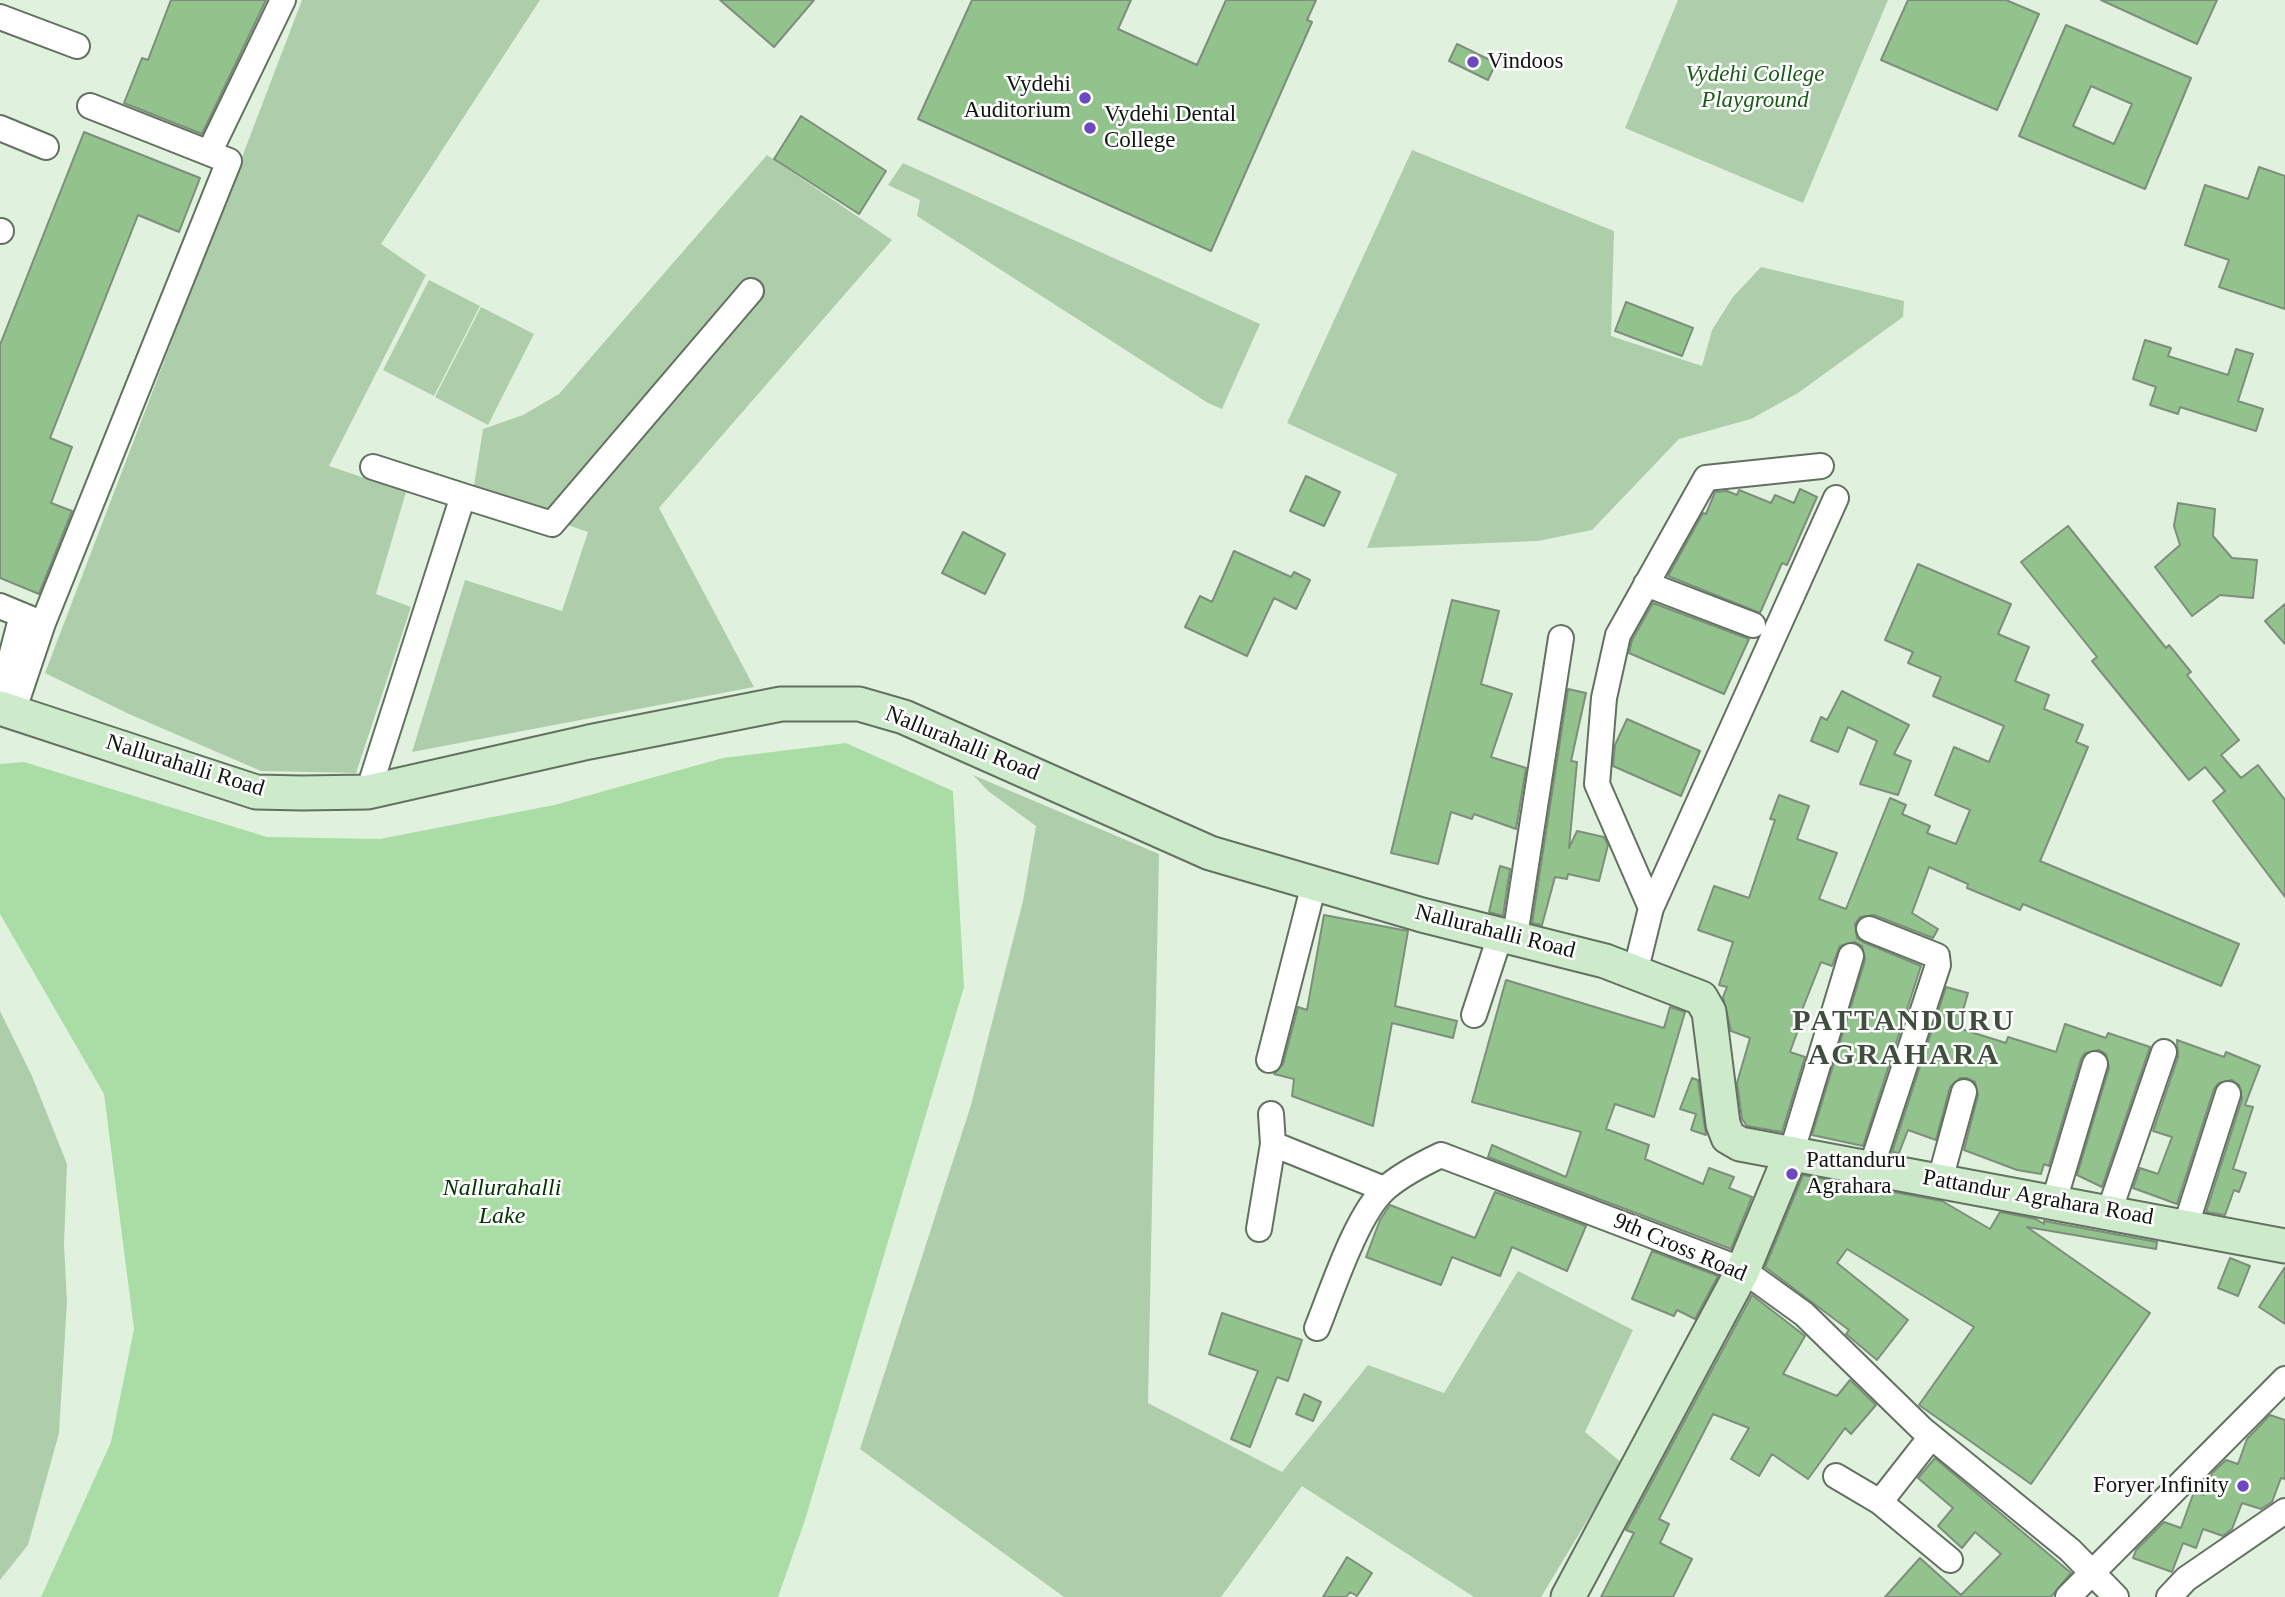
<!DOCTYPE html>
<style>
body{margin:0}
canvas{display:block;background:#e0f2de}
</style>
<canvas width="2285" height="1597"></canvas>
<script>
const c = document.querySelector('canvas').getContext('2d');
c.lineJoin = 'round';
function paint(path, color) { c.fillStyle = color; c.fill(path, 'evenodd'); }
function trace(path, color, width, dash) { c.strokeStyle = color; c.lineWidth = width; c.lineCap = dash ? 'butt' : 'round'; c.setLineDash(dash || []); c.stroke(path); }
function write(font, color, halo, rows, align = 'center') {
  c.font = font + ' Georgia,serif'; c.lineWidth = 5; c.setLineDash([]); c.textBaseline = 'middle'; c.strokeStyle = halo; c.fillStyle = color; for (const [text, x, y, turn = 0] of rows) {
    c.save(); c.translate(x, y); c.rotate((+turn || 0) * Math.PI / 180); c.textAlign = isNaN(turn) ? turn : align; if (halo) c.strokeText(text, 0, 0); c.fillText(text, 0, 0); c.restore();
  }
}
paint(new Path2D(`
 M 302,0 L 540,0 L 381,244 L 426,275 L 329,466 L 406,492 L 376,594 L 411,607 L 356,773 L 261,771 L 129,714 L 45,673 Z
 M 1678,0 L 1888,0 L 1803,203 L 1625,128 Z
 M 1412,150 L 1614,231 L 1611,336 L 1702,366 L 1712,330 L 1733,297 L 1761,267 L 1904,301 L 1903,317 L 1798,393 L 1751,419 L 1679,439 L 1592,530 L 1538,541 L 1367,548 L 1397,474 L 1287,423 Z
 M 767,155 L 892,240 L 659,508 L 754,687 L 412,752 L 465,580 L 562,611 L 588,532 L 473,492 L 483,429 L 523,415 L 559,394 Z
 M 903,163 L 1260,324 L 1222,409 L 1208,403 L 917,216 L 920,200 L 888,185 Z
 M 429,280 L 480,306 L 434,396 L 383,370 Z
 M 481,307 L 534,334 L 488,425 L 435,397 Z
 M 973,775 L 1159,854 L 1148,1403 L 1282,1472 L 1368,1365 L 1444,1393 L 1518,1271 L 1633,1330 L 1585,1432 L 1622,1463 L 1541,1597 L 1474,1597 L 1302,1486 L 1221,1597 L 1064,1597 L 860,1449 L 971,1105 L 1023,901 L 1036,826 L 988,791 Z
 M 0,1011 L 32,1076 L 67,1164 L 64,1244 L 67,1302 L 59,1433 L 28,1545 L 0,1580 Z`), '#aeceab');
paint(new Path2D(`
 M 846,743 L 953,791 L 964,987 L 805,1520 L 778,1597 L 41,1597 L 111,1442 L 134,1329 L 104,1094 L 0,914 L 0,764 L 24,762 L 267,837 L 380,839 L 554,805 L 723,758 Z`), '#aadda5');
const building = new Path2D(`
 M 171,0 L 266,0 L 202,134 L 124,103 L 142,58 L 148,60 Z
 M 720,0 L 814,0 L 774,47 Z
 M 972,0 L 1131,0 L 1118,29 L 1197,65 L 1226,0 L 1316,0 L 1307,20 L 1312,22 L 1211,251 L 918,119 Z
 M 1908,0 L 2006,0 L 2039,14 L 1997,110 L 1881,60 Z
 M 2101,0 L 2217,0 L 2197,44 Z
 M 2066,25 L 2191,78 L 2145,189 L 2019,136 ZM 2091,86 L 2132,104 L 2114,144 L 2073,126 Z
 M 1457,44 L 1496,63 L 1488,80 L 1449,61 Z
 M 801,116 L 886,171 L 859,214 L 774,159 Z
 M 84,132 L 200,178 L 179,232 L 138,215 L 50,438 L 72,447 L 51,503 L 72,511 L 39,594 L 0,578 L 0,345 Z
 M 2259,167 L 2285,176 L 2285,309 L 2219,287 L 2229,260 L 2185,245 L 2205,185 L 2248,199 Z
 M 1626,302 L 1693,328 L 1682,356 L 1615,331 Z
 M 2145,340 L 2171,348 L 2168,356 L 2228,375 L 2236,349 L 2253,354 L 2238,401 L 2263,409 L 2256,431 L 2180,407 L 2178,414 L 2150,405 L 2156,387 L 2133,379 Z
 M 1306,476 L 1340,492 L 1324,526 L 1290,511 Z
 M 1800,489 L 1817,497 L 1787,565 L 1782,563 L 1760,613 L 1668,576 L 1703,513 L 1706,514 L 1715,492 L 1727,491 L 1737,495 L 1739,490 L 1771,503 L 1775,495 L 1794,503 Z
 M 2178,503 L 2215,509 L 2213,536 L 2232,558 L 2257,560 L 2253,598 L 2220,595 L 2192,616 L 2155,567 L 2180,545 L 2174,526 Z
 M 2068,526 L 2166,648 L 2169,645 L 2191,672 L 2187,675 L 2239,740 L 2221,755 L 2241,778 L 2258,765 L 2285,800 L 2285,897 L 2213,801 L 2225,791 L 2205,767 L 2189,780 L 2092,661 L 2097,657 L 2021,562 Z
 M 963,532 L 1005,554 L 985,594 L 942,573 Z
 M 1234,551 L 1291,577 L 1294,572 L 1310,580 L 1296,609 L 1274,598 L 1247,656 L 1185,627 L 1200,596 L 1212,602 Z
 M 1918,564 L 2011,604 L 1998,634 L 2029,647 L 2015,681 L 2049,695 L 2044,709 L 2083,725 L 2076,742 L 2088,747 L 2040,861 L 2239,944 L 2221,986 L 2023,904 L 2020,910 L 1967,888 L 1968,884 L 1929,867 L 1912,913 L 1938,929 L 1933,938 L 1874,915 L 1860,917 L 1855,924 L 1857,938 L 1863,942 L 1921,966 L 1863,1146 L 1812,1135 L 1865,960 L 1862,946 L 1855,942 L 1840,946 L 1832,966 L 1821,962 L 1802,1010 L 1805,1011 L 1790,1052 L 1805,1057 L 1782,1132 L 1747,1126 L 1742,1119 L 1737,1083 L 1750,1038 L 1731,1031 L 1723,997 L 1727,987 L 1719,985 L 1733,942 L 1698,930 L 1714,886 L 1749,898 L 1775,820 L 1770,819 L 1779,795 L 1809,806 L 1797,839 L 1837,853 L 1819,899 L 1846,909 L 1890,798 L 1906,805 L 1902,814 L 1930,826 L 1927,833 L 1956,844 L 1970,810 L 1935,795 L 1954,747 L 1989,762 L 2004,726 L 1933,696 L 1941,677 L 1908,663 L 1913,652 L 1885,640 Z
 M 1452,600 L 1499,611 L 1481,684 L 1512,694 L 1491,757 L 1526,768 L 1516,829 L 1474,814 L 1472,819 L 1451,812 L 1438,864 L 1391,853 Z
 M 1653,603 L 1749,639 L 1724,694 L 1629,653 L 1632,640 Z
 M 2285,604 L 2285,644 L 2265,621 Z
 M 1568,689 L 1586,693 L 1571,761 L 1577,762 L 1569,848 L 1577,831 L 1604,837 L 1608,845 L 1599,881 L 1568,874 L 1567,879 L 1555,877 L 1542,925 L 1532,923 Z
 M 1842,691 L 1909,725 L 1894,754 L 1911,761 L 1898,795 L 1860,784 L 1877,741 L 1848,727 L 1838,752 L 1811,741 L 1821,717 L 1827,720 Z
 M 1627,719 L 1700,751 L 1681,796 L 1613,766 L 1615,745 Z
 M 1500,866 L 1510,869 L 1503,916 L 1489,912 Z
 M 1324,915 L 1408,931 L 1395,1006 L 1457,1021 L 1453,1038 L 1392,1023 L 1373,1126 L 1292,1096 L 1294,1079 L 1274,1074 L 1283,1064 L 1298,1007 L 1307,1010 Z
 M 1506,980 L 1664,1028 L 1670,1007 L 1685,1012 L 1654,1117 L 1615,1104 L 1606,1129 L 1649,1145 L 1645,1159 L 1703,1184 L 1709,1168 L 1734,1177 L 1729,1188 L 1752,1197 L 1731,1249 L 1488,1157 L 1492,1145 L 1566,1177 L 1581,1132 L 1472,1102 Z
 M 1946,987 L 1968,993 L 1958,1028 L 2006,1043 L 2008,1037 L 2056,1052 L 2065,1024 L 2106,1038 L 2108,1033 L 2150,1047 L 2102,1187 L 2077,1175 L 2109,1068 L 2106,1054 L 2099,1050 L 2085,1053 L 2081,1059 L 2049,1166 L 2044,1164 L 2041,1174 L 2017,1170 L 1964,1150 L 1978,1095 L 1975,1082 L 1967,1078 L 1960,1078 L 1950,1087 L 1936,1140 L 1908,1130 L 1899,1153 L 1892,1152 Z
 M 2177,1040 L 2224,1057 L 2226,1052 L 2260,1066 L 2245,1105 L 2253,1107 L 2233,1169 L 2246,1173 L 2239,1192 L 2234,1190 L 2225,1215 L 2206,1212 L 2242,1099 L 2239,1085 L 2232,1080 L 2219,1083 L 2214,1089 L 2177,1204 L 2133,1188 L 2140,1168 L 2158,1174 L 2172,1137 L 2153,1131 L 2178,1057 Z
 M 1692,1078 L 1698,1080 L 1706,1135 L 1691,1130 L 1696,1114 L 1680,1109 Z
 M 1803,1175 L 1942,1201 L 1990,1229 L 2000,1212 L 2036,1219 L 2044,1224 L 2044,1221 L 2157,1242 L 2156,1249 L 2027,1227 L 2150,1313 L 2031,1484 L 1919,1405 L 1974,1327 L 1847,1249 L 1837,1263 L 1908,1320 L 1877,1360 L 1846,1334 L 1849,1330 L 1765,1267 Z
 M 1495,1192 L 1586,1226 L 1567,1271 L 1512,1247 L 1500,1276 L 1452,1257 L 1441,1285 L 1366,1257 L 1380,1220 L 1390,1205 L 1475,1238 Z
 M 1652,1251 L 1718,1276 L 1695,1319 L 1677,1310 L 1674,1316 L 1632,1299 Z
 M 2230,1258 L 2250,1266 L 2238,1296 L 2218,1288 Z
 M 2285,1267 L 2285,1324 L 2259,1307 Z
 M 1752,1295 L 1805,1336 L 1783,1374 L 1837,1396 L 1850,1380 L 1876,1405 L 1851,1434 L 1845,1428 L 1808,1479 L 1772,1454 L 1759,1476 L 1731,1459 L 1749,1428 L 1713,1414 L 1659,1519 L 1669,1524 L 1660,1543 L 1692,1559 L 1673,1597 L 1601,1597 L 1634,1533 L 1626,1530 Z
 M 1222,1313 L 1302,1340 L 1288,1381 L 1277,1377 L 1250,1447 L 1231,1439 L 1258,1371 L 1209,1354 Z
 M 1304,1394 L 1321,1402 L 1313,1421 L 1296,1414 Z
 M 2270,1415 L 2285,1420 L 2285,1479 L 2281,1478 L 2272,1502 L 2261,1509 L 2242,1503 L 2232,1529 L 2223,1536 L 2203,1529 L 2196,1548 L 2183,1543 L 2172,1572 L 2133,1558 L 2136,1550 L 2164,1522 L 2181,1528 L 2194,1492 L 2204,1495 L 2212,1473 L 2226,1460 L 2238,1464 L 2247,1439 Z
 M 1935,1458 L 2071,1573 L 2051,1597 L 1885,1597 L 1920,1558 L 1961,1595 L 2001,1554 L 1975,1532 L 1962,1548 L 1938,1526 L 1953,1508 L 1918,1478 Z
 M 1347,1557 L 1372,1573 L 1357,1596 L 1350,1592 L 1346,1597 L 1323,1597 Z`);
paint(building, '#92c38d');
trace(building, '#7e8e7c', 2);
const street = new Path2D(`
 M 0,17 L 77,46
 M 90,106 L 209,153
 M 0,128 L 46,147
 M 0,231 L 1,231
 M 373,467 L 463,496
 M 1646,584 L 1753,625
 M 0,606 L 36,621
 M 0,699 L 22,615
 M 13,712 L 43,623 L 229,161 L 209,153 L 283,0
 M 368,792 L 463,496 L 552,524 L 751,291
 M 1651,908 L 1597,784 L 1604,698 L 1618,635 L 1706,478 L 1821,466
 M 1869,929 L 1937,956 L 1938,965 L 1871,1168
 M 1515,936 L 1561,638
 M 1635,973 L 1651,908 L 1836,498
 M 1474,1015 L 1501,933
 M 1269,1060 L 1314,884
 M 1271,1114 L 1273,1144 L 1384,1189
 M 1791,1154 L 1851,956
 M 1940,1180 L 1964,1092
 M 2054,1201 L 2095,1064
 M 2109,1212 L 2164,1052
 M 2186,1225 L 2228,1094
 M 1259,1229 L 1273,1144
 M 1317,1328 C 1332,1291 1357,1213 1386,1188 C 1402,1174 1422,1164 1441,1155 L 1743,1270 L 1804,1314 L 1922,1429 L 2070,1550 L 2116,1597
 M 1931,1437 L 1880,1502 L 1950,1560
 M 1836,1476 L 1880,1502
 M 2068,1597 L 2285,1379
 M 2169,1597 L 2186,1579 L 2285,1511`);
const secondary = new Path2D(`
 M 0,708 L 256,792 L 302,793 L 368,792 L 589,742 L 781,704 L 859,704 L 904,717 L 1210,853 L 1422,915 L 1605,961 L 1701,998 L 1709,1012 L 1723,1124 L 1728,1137 L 1740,1144 L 2285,1246
 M 1568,1597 L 1743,1270 L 1791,1154`);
trace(street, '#627160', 28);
trace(secondary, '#627160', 37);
trace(street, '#fff', 24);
trace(secondary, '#cdebcb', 33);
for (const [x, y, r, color] of [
 [1473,62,7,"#6c48c1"],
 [1085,98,7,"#6c48c1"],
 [1090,128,7,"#6c48c1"],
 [1792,1174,7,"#6c48c1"],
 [2243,1486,7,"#6c48c1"]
]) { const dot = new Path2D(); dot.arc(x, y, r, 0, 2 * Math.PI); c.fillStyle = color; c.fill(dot); trace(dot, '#fff', 2.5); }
write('23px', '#10160f', '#fff', [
 ["Vindoos",1487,62],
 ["Vydehi",1071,85,"right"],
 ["Auditorium",1071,111,"right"],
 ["Vydehi Dental",1104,115],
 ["College",1104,141],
 ["Pattanduru",1806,1161],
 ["Agrahara",1806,1187],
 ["Foryer Infinity",2229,1486,"right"]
], 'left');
write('italic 23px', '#185b16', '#fff', [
 ["Vydehi College",1755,75],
 ["Playground",1755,101]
]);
write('23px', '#10160f', '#fff', [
 ["Nallurahalli Road",962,744,22],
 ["Nallurahalli Road",185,766,17],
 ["Nallurahalli Road",1495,932,14],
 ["Pattandur Agrahara Road",2038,1198,10],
 ["9th Cross Road",1680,1248,23]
]);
write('italic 24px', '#003400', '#fff', [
 ["Nallurahalli",502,1189],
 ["Lake",502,1217]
]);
c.letterSpacing = '2px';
write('bold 30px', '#3f4e3d', '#fff', [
 ["PATTANDURU",1904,1022],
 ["AGRAHARA",1904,1056]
]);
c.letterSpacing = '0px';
</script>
